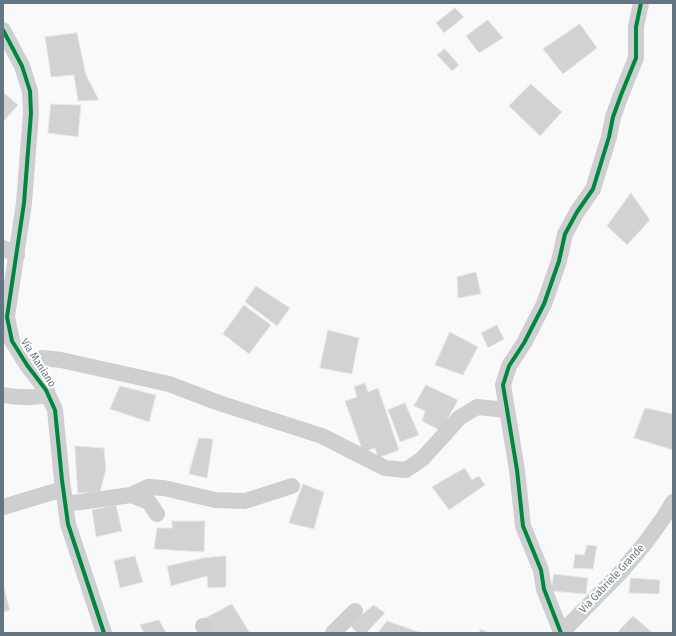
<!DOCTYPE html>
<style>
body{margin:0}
#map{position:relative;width:676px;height:636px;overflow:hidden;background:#f9f9f9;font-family:"Fira Sans Condensed",sans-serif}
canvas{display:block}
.frame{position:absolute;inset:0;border:4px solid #657683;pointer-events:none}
</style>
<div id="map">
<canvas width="676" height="636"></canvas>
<div class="frame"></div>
</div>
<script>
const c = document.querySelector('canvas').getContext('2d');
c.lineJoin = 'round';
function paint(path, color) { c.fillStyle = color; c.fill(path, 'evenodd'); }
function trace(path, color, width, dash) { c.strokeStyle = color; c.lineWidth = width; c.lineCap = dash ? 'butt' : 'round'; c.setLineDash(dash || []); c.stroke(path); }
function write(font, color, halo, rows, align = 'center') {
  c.font = font + ' "Fira Sans Condensed",sans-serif'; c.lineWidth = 4; c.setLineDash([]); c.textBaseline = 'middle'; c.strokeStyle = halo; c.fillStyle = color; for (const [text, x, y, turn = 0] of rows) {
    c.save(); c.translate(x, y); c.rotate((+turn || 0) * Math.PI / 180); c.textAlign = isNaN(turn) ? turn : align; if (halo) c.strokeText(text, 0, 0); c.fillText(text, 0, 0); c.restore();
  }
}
const building = new Path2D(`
 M 455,8 L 464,17 L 444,33 L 436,23 Z
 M 488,20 L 503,38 L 479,53 L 466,36 Z
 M 580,24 L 597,48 L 563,74 L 543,49 Z
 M 77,33 L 86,75 L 99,100 L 78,101 L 74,75 L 51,77 L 45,37 Z
 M 445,49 L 459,65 L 452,71 L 437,55 Z
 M 531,84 L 562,112 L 540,136 L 509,106 Z
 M 3,92 L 18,105 L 4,121 L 3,120 Z
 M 51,104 L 81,105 L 78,137 L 48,133 Z
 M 631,193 L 650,220 L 627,245 L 607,226 Z
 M 476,272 L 481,294 L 458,298 L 457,277 Z
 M 256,286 L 290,308 L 277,326 L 245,302 Z
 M 244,305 L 271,325 L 249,354 L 223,334 Z
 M 497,325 L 504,339 L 488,348 L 481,333 Z
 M 328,330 L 359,338 L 352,374 L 320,368 Z
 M 450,332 L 478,347 L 463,375 L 435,365 Z
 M 365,383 L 368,392 L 378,388 L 399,450 L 378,458 L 375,448 L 363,452 L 345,401 L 357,397 L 354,387 Z
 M 426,385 L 458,400 L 441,431 L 422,421 L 425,411 L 414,406 Z
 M 120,386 L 156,395 L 149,422 L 110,409 Z
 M 405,403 L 419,435 L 400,442 L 388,410 Z
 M 645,408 L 673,414 L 673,450 L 634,438 Z
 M 199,438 L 213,439 L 207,478 L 189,474 Z
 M 75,446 L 104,448 L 106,470 L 100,492 L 78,493 Z
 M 465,468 L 472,480 L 479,476 L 485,485 L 449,510 L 432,487 Z
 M 303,484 L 324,492 L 314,529 L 289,523 Z
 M 116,505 L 122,531 L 96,537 L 92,510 Z
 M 172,521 L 205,521 L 204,552 L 154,549 L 157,528 L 172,528 Z
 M 587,545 L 597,546 L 593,569 L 573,568 L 575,554 L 584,555 Z
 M 135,556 L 143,582 L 120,588 L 114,561 Z
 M 226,556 L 226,587 L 208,588 L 207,576 L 171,586 L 167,566 L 203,558 Z
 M 554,574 L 588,578 L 586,594 L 551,591 Z
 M 631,578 L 660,580 L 659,594 L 629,593 Z
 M 3,584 L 10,610 L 3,612 Z
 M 232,604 L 250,633 L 213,633 L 204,619 Z
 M 374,605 L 385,613 L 366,633 L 357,633 L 350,625 Z
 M 633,616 L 653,633 L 617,633 Z
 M 159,620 L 166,633 L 144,633 L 140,625 Z
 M 387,621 L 422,633 L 378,633 Z
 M 481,629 L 489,633 L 479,633 Z`);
paint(building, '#d0d2d3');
trace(building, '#e8e8e8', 1);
trace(new Path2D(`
 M 3,30 L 22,66 L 30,91 L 31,113 L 24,203 L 7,317 L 12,341 L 27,365 L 46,390 L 55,410 L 62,480 L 68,524 L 104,633
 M 3,248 L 17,255
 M 27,365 L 42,358 L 61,360 L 169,384 L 219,403 L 322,436 L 385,468 L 406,470 L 422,459 L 444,435 L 459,418 L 477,407 L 507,410
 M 3,395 C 18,398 33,398 48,395
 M 131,495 L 149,502 L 157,514
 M 66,504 L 131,495 L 148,487 L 164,488 L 215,500 L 245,501 L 292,486
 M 3,507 L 63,489
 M 203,626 L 208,633
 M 561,632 L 544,589 L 541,570 L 523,526 L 517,470 L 503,385 L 509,366 L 524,343 L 544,304 L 559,261 L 565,234 L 577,212 L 593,189 L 609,137 L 613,117 L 621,95 L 636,58 L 636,27 L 641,3
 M 333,633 L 355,611
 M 561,633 L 620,573 L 646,542 L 664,517 L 673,502`), '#cecfd0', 16);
trace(new Path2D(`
 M 3,30 L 22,66 L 30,91 L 31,113 L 24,203 L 7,317 L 12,341 L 27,365 L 46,390 L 55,410 L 62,480 L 68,524 L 104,633
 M 561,633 L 544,589 L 541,570 L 523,526 L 517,470 L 503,385 L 509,366 L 524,343 L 544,304 L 559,261 L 565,234 L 577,212 L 593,189 L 609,137 L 613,117 L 621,95 L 636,58 L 636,27 L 641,3`), '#00873e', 4);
write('11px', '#657683', '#fff', [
 ["Via Maniano",38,363,57],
 ["Via Gabriele Grande",612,579,-47]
]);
</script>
